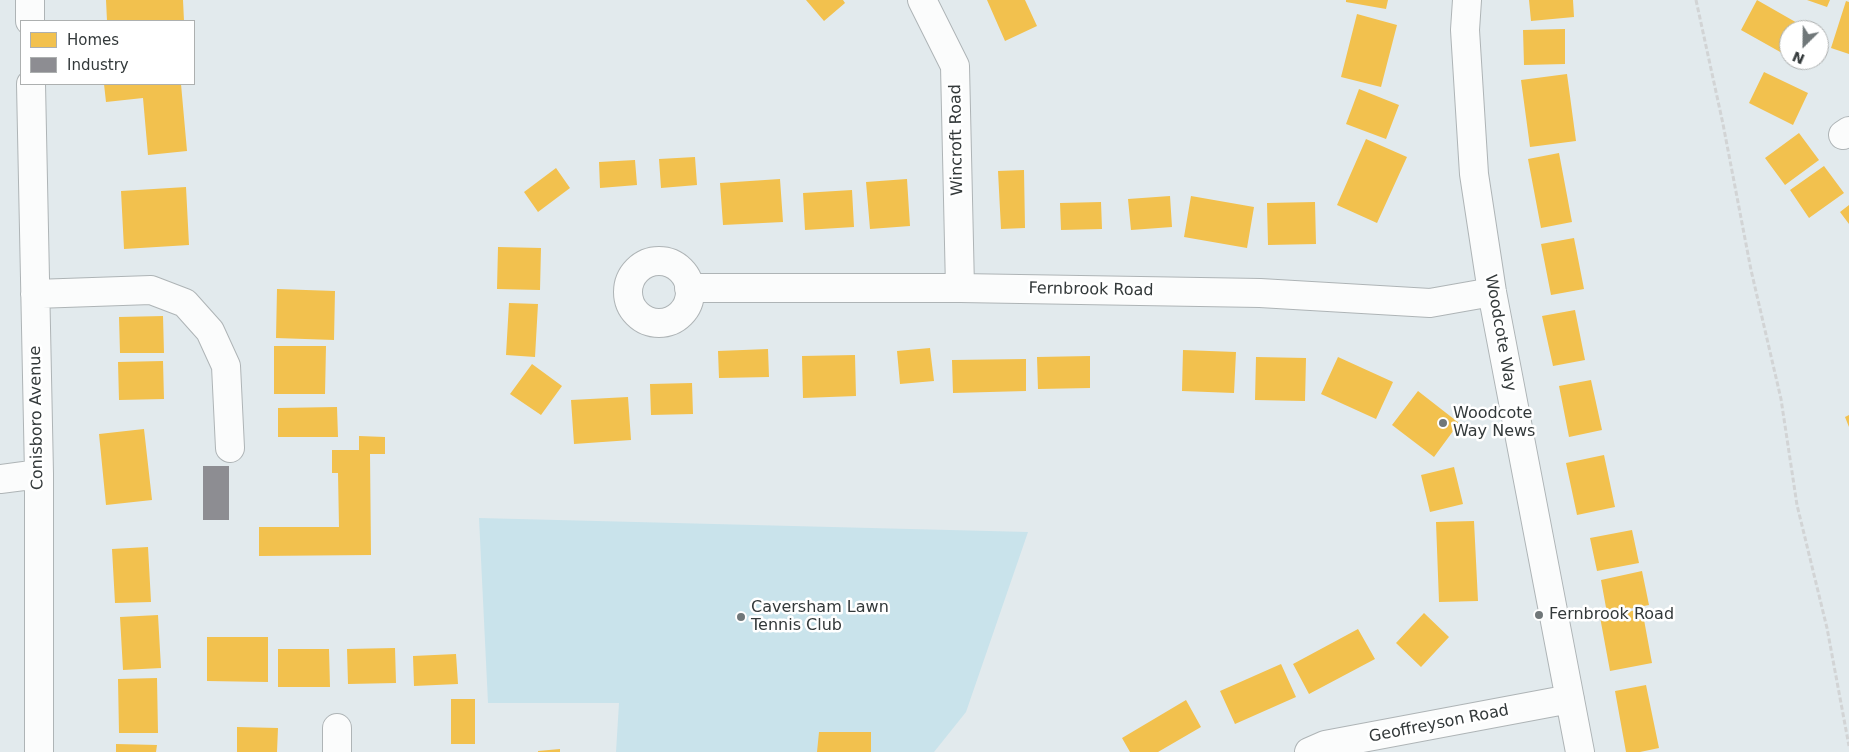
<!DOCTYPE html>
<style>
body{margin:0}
#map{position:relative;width:1849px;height:752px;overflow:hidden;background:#e2eaed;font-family:"DejaVu Sans",sans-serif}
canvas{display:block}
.legend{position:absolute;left:20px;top:20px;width:175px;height:65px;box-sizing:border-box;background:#fff;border:1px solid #adb0b0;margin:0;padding:6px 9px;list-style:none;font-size:15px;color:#33393a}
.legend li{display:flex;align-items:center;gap:10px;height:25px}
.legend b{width:25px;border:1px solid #adb0b0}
.north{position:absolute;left:1779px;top:20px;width:50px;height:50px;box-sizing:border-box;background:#fff;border:1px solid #adb0b0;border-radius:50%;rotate:203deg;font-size:14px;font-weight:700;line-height:20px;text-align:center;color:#33393a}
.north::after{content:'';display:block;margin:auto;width:18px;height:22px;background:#707779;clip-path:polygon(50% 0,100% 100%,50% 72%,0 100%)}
</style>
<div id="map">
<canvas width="1849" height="752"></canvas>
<ul class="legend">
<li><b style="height:14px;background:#f2c14e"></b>Homes</li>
<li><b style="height:14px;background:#8d8d92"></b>Industry</li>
</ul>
<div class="north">N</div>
</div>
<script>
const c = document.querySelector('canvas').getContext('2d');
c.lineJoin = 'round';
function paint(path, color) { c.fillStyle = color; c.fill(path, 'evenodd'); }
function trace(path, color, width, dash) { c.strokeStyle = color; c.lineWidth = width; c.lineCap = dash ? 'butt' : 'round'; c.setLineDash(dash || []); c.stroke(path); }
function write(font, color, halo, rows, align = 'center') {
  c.font = font + ' "DejaVu Sans",sans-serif'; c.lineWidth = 5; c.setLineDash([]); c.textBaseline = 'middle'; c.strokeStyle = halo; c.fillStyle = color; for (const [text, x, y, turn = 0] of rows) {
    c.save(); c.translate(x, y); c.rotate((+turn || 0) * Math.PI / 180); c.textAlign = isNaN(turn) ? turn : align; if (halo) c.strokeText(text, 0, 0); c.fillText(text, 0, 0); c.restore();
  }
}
paint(new Path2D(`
 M 479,518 L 1028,532 L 966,712 L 934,752 L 616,752 L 619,703 L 488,703 Z`), '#c9e3eb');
paint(new Path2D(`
 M 106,0 L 183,0 L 184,21 L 107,21 Z
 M 806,0 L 843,0 L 845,3 L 824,21 Z
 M 987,0 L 1025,0 L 1037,26 L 1005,41 Z
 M 1346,0 L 1388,0 L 1386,9 L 1346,2 Z
 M 1529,0 L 1573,0 L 1574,17 L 1531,21 Z
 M 1757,0 L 1799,24 L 1795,30 L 1789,30 L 1789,41 L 1782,53 L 1741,30 Z
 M 1807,0 L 1830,0 L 1827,7 Z
 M 1846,1 L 1849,2 L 1849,54 L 1831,48 Z
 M 1357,14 L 1397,25 L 1381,87 L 1341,77 Z
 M 1565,29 L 1565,64 L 1524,65 L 1523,30 Z
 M 1764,72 L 1808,93 L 1793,125 L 1749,103 Z
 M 1567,74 L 1576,141 L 1530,147 L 1521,80 Z
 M 104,84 L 181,84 L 187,151 L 148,155 L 143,98 L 106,102 Z
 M 1359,89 L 1399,105 L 1386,139 L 1346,124 Z
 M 1799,133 L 1819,160 L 1785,185 L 1765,158 Z
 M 1366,139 L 1407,157 L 1377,223 L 1337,205 Z
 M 1559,153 L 1572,222 L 1541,228 L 1528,159 Z
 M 695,157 L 697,185 L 661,188 L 659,159 Z
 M 635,160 L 637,185 L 600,188 L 599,162 Z
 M 1824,166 L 1844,193 L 1809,218 L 1790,190 Z
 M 556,168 L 570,188 L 538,212 L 524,192 Z
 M 1024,170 L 1025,228 L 1001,229 L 998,171 Z
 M 780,179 L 783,222 L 723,225 L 720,183 Z
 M 907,179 L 910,226 L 870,229 L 866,182 Z
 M 186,187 L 189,245 L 124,249 L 121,191 Z
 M 852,190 L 854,227 L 805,230 L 803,193 Z
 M 1170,196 L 1172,227 L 1131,230 L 1128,199 Z
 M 1191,196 L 1254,207 L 1247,248 L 1184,237 Z
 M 1101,202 L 1102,229 L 1061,230 L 1060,203 Z
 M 1315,202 L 1316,244 L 1268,245 L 1267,203 Z
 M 1849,205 L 1849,224 L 1840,212 Z
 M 1574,238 L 1584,289 L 1551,295 L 1541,244 Z
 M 498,247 L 541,248 L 540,290 L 497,289 Z
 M 277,289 L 335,291 L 334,340 L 276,338 Z
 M 509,303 L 538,304 L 535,357 L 506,355 Z
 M 1575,310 L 1585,360 L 1553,366 L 1542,316 Z
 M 163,316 L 164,353 L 120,353 L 119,317 Z
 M 274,346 L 326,346 L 325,394 L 274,394 Z
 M 930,348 L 934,381 L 900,384 L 897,351 Z
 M 768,349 L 769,377 L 719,378 L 718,351 Z
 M 1183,350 L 1236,352 L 1234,393 L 1182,391 Z
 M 855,355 L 856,396 L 803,398 L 802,356 Z
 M 1090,356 L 1090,388 L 1038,389 L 1037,357 Z
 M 1256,357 L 1306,358 L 1305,401 L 1255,400 Z
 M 1338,357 L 1393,382 L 1376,419 L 1321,394 Z
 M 1026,359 L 1026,391 L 953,393 L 952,360 Z
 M 163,361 L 164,399 L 119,400 L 118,362 Z
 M 532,364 L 562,386 L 541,415 L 510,394 Z
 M 1591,380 L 1602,430 L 1569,437 L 1559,386 Z
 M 692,383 L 693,414 L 651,415 L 650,384 Z
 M 1418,391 L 1459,423 L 1434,457 L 1392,425 Z
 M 628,397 L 631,440 L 574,444 L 571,400 Z
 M 337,407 L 338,437 L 278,437 L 278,408 Z
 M 1849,415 L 1849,427 L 1845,417 Z
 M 144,429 L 152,500 L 106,505 L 99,434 Z
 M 359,436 L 385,437 L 385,454 L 370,454 L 371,555 L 259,556 L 259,527 L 339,527 L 338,473 L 332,473 L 332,450 L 359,450 Z
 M 1604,455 L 1615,507 L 1577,515 L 1566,463 Z
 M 1454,467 L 1463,504 L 1430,512 L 1421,475 Z
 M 1474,521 L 1478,601 L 1439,602 L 1436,522 Z
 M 1632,530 L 1639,563 L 1597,571 L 1590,538 Z
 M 148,547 L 151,602 L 115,603 L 112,549 Z
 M 1642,571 L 1649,605 L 1607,613 L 1601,580 Z
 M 1642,609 L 1652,663 L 1610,671 L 1600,617 Z
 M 1424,613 L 1449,637 L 1421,667 L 1396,643 Z
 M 158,615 L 161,668 L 123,670 L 120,617 Z
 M 1358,629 L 1375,659 L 1309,694 L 1293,664 Z
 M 207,637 L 268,637 L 268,682 L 207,681 Z
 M 395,648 L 396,683 L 348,684 L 347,649 Z
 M 278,649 L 329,649 L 330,687 L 278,687 Z
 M 456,654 L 458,684 L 414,686 L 413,656 Z
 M 1281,664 L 1296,697 L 1235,724 L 1220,691 Z
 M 157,678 L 158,733 L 119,733 L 118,679 Z
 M 1646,685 L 1659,748 L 1640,752 L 1626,752 L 1615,691 Z
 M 451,699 L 475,699 L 475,744 L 451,744 Z
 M 1186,700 L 1201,727 L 1158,752 L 1130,752 L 1122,738 Z
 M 237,727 L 278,728 L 277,752 L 237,752 Z
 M 819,732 L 871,732 L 871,752 L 817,752 Z
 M 116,744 L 157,745 L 156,752 L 116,752 Z
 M 560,749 L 560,752 L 538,752 L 538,751 Z`), '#f2c14e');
paint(new Path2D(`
 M 203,466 L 229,466 L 229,520 L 203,520 Z`), '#8d8d92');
const street = new Path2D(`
 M 30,0 L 30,21
 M 922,0 L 955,66 L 960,288
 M 1467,0 L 1465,30 L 1474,174 L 1492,292 L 1580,752
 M 31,84 L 39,474 L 39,752
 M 1843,135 L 1849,131
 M628 292a31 31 0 1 1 62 0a31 31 0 1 1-62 0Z
 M 689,288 L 960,288 L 1260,293 L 1430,303 L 1492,292
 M 35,294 L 151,290 L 185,303 L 210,331 L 226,366 L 230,448
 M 0,479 L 39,474
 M 337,728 L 337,752
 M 1309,752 L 1325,745 L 1570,699`);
trace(street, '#aeb4b6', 30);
trace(new Path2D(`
 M 1696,0 L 1723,124 L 1751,270 L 1781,399 L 1797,505 L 1827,628 L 1849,746`), '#d2d4d5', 3, [5, 2.5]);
trace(street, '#fbfcfc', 28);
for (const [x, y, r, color] of [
 [1443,423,5,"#707779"],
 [1539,615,5,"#707779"],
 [741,617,5,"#707779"]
]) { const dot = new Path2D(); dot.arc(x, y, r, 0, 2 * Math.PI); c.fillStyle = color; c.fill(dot); trace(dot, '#fff', 2); }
write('16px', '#33393a', '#fff', [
 ["Wincroft Road",957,140,-91],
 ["Fernbrook Road",1091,290,1],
 ["Woodcote Way",1500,333,80],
 ["Conisboro Avenue",37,418,-91],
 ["Geoffreyson Road",1439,724,-11]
]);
write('16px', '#33393a', '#fff', [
 ["Woodcote",1453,414],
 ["Way News",1453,432],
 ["Caversham Lawn",751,608],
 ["Tennis Club",751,626],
 ["Fernbrook Road",1549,615]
], 'left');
</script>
